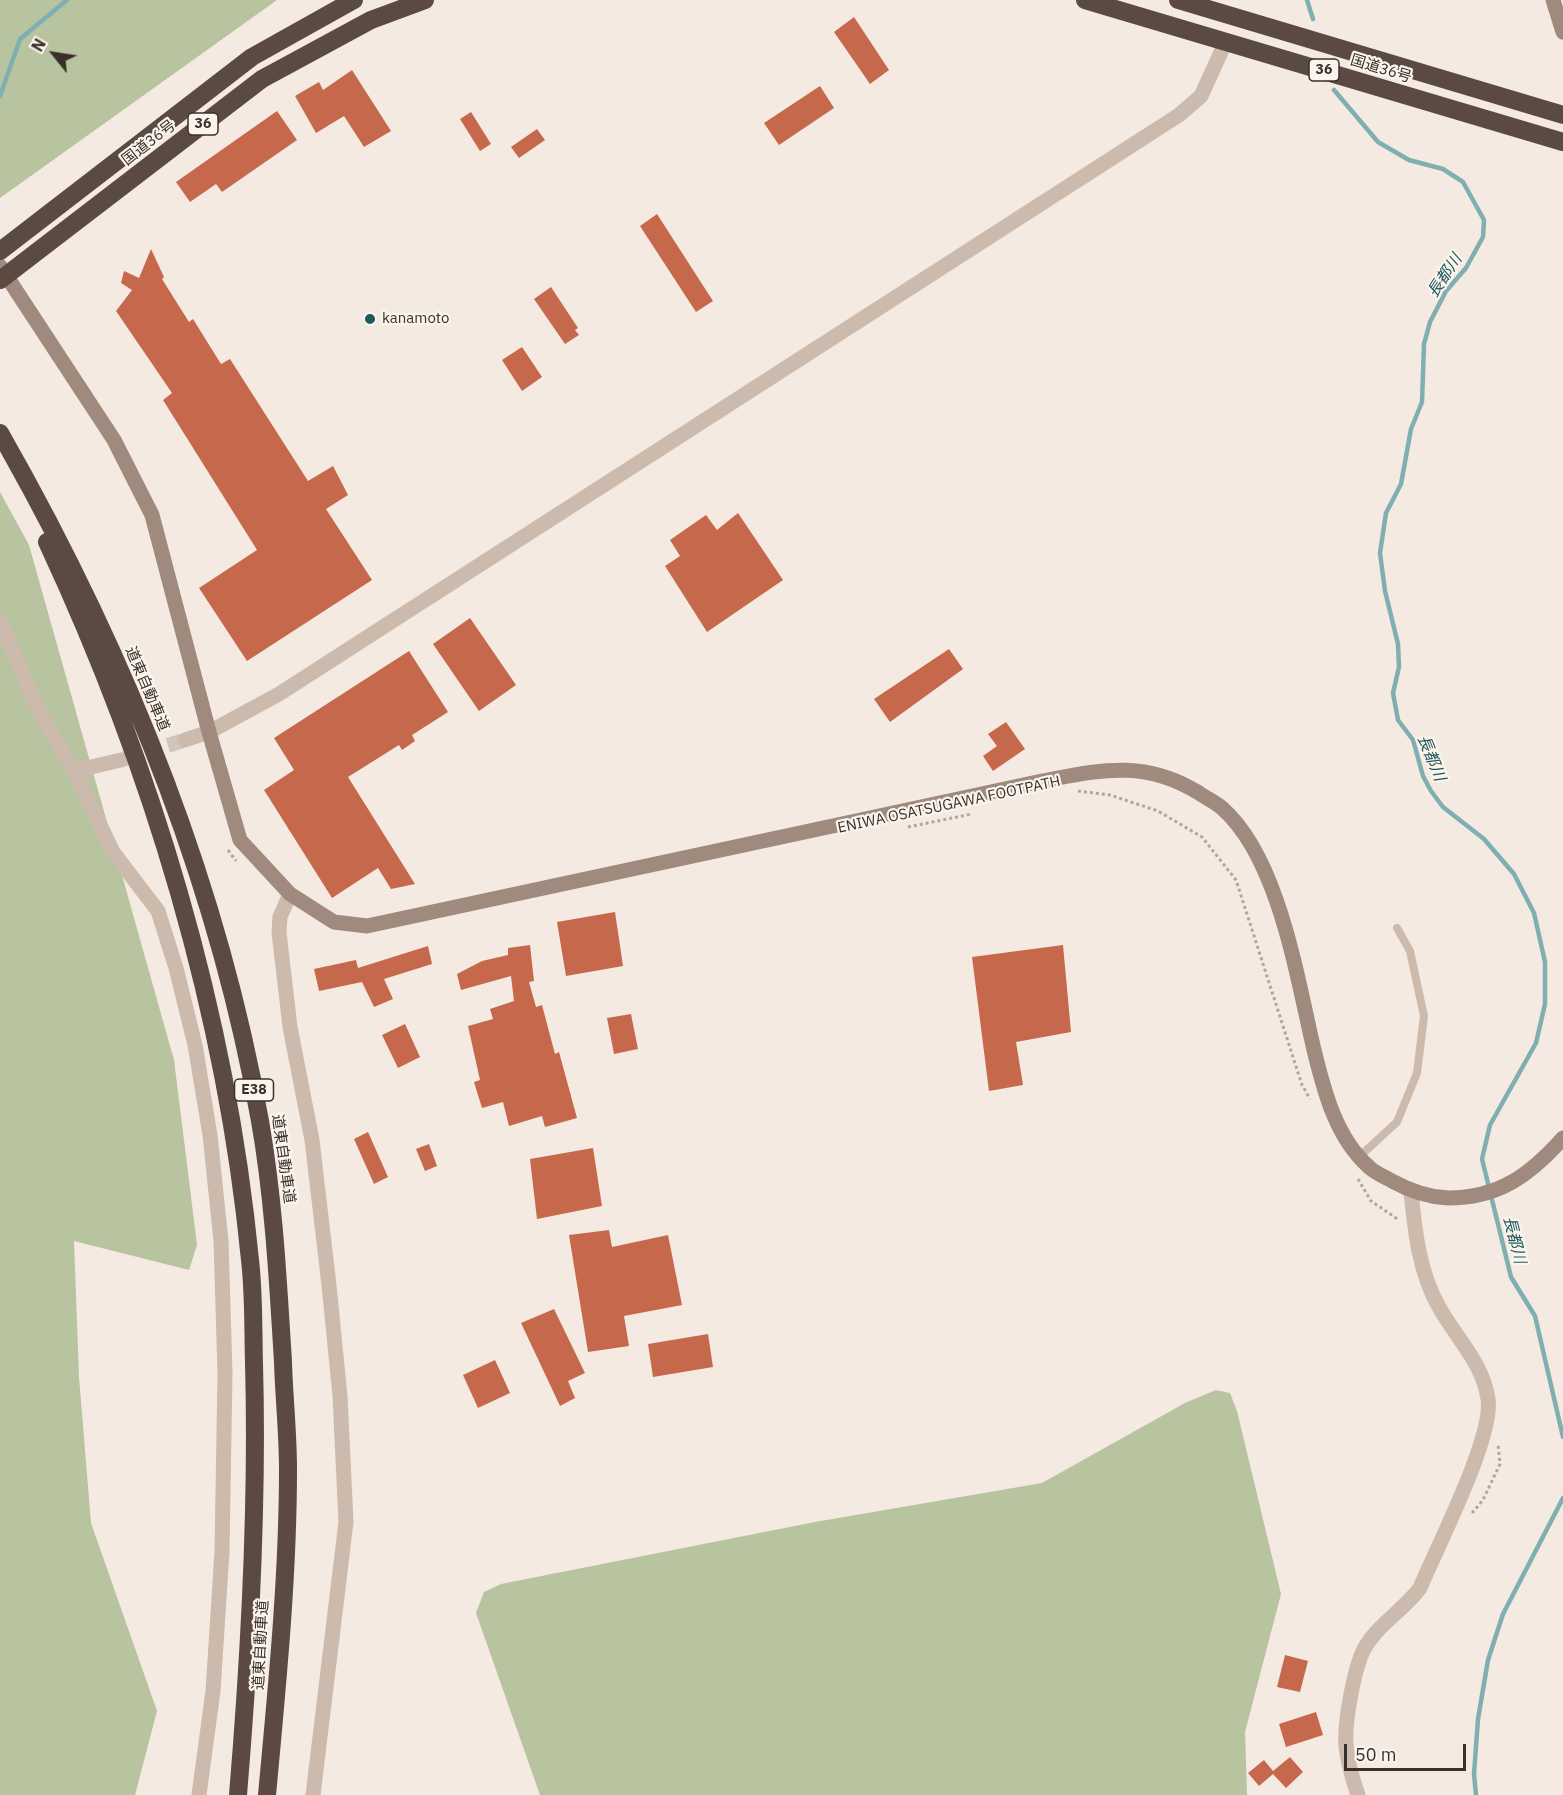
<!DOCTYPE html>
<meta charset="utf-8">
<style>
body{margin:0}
#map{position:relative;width:1563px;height:1795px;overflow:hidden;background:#f4eae1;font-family:"IBM Plex Sans",sans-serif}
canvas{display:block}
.north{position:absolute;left:24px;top:24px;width:60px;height:60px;-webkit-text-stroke:4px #fbf4ed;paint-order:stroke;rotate:300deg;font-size:16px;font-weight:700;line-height:24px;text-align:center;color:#3a302b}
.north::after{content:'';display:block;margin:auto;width:21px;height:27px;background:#3a302b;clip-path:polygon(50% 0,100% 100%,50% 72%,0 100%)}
.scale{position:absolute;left:1344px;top:1744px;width:122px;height:27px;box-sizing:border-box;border:3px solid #3a302b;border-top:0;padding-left:8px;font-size:18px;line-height:21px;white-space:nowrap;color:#3a302b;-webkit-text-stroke:4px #fbf4ed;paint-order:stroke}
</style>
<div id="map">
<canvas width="1563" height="1795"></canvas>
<div class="north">N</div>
<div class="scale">50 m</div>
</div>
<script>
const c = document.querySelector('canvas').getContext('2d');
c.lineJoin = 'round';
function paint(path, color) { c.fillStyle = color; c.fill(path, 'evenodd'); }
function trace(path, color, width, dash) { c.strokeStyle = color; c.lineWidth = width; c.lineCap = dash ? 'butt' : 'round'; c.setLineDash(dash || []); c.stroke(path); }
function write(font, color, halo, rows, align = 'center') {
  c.font = font + ' "IBM Plex Sans","Noto Sans JP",sans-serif'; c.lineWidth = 4.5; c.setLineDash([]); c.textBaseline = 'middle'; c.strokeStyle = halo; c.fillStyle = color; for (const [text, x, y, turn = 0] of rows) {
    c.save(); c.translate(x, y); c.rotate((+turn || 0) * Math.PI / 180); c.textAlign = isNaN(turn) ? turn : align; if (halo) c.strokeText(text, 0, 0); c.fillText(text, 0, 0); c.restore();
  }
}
paint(new Path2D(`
 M 0,0 L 277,0 L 0,198 Z
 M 0,492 L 29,545 L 174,1060 L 197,1245 L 189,1270 L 74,1241 L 79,1377 L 91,1523 L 157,1711 L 135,1795 L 0,1795 Z
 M 1216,1390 L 1230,1393 L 1237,1411 L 1281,1594 L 1245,1732 L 1247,1795 L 540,1795 L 476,1613 L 484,1592 L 501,1584 L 815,1522 L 1042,1483 L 1185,1403 Z`), '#b8c3a0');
trace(new Path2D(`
 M 1307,0 L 1313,19
 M 1334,90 L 1378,142 L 1409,160 L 1443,169 L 1463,182 L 1484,220 L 1483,237 L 1466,268 L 1446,291 L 1430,322 L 1424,344 L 1422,402 L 1411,429 L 1401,484 L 1386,513 L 1380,553 L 1385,591 L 1398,644 L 1399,667 L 1393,693 L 1398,720 L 1413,740 L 1423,776 L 1431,791 L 1443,807 L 1484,839 L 1514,874 L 1534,913 L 1545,962 L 1545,1004 L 1536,1043 L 1490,1125 L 1482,1159 L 1511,1277 L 1535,1316 L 1563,1437
 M 0,96 L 20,39 L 67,0
 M 1476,1795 L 1474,1774 L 1478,1719 L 1488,1660 L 1503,1614 L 1563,1498`), '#7fafb1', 4.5);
paint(new Path2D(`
 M 854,17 L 889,70 L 870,84 L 834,32 Z
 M 352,70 L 391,131 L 364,147 L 344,116 L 316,133 L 295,96 L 319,82 L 323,90 Z
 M 820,86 L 834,108 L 779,145 L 764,123 Z
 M 277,111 L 297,140 L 222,192 L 216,184 L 190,202 L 176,182 Z
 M 471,112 L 491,144 L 480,151 L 460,119 Z
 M 537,129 L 545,140 L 519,158 L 511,147 Z
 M 657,214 L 713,301 L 696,312 L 640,226 Z
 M 151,249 L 164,277 L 162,279 L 189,322 L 193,319 L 221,364 L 230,359 L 308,481 L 333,466 L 348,495 L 326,509 L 372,580 L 247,661 L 199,588 L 257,550 L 163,400 L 172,393 L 116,311 L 132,290 L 121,283 L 124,271 L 139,278 Z
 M 551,287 L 578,328 L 575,330 L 579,335 L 565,344 L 534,299 Z
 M 522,347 L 542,377 L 522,391 L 502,360 Z
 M 738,513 L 783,580 L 707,632 L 665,566 L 680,556 L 670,540 L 706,515 L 717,530 Z
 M 470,618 L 516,685 L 479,711 L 433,644 Z
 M 949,649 L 963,669 L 890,722 L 874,699 Z
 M 409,651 L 448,712 L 412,735 L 415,741 L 402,750 L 399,745 L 348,777 L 415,884 L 391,889 L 378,868 L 332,898 L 264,790 L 294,770 L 274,738 Z
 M 1006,722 L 1025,749 L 993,771 L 983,756 L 997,746 L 988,734 Z
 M 615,912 L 623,966 L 566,976 L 557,922 Z
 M 530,945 L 534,981 L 529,982 L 536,1007 L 542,1005 L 555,1054 L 559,1052 L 577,1118 L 545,1127 L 542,1116 L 509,1126 L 503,1102 L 482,1108 L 474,1082 L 480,1080 L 468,1026 L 493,1019 L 490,1009 L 514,1001 L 511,976 L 461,990 L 457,974 L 482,961 L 508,955 L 508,948 Z
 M 1063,945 L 1071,1032 L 1016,1042 L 1023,1085 L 989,1091 L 972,957 Z
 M 428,946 L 432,964 L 384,979 L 393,999 L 374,1007 L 362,982 L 319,991 L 314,969 L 356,960 L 358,968 Z
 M 631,1014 L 638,1049 L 614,1054 L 607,1018 Z
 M 405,1024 L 420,1057 L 398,1068 L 382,1035 Z
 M 368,1132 L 388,1177 L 374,1184 L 354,1139 Z
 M 429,1144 L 437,1166 L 425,1171 L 416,1149 Z
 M 593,1148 L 602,1206 L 537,1219 L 530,1159 Z
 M 609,1230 L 612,1247 L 668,1235 L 682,1305 L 624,1316 L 629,1346 L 588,1352 L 569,1235 Z
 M 554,1309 L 585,1373 L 568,1381 L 575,1398 L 560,1406 L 521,1323 Z
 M 708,1334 L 713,1367 L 653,1377 L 648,1344 Z
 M 495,1360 L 510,1393 L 478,1408 L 463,1375 Z
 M 1285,1655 L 1308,1661 L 1300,1692 L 1277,1687 Z
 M 1316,1712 L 1323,1735 L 1286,1747 L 1279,1724 Z
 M 1290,1757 L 1303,1772 L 1286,1788 L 1273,1774 L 1259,1786 L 1248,1773 L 1264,1760 L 1273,1771 Z`), '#c6684c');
trace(new Path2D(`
 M 124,759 L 185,740`), '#cfc5bd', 15, [15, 8]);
trace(new Path2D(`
 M 1078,791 L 1110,795 L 1158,811 L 1202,837 L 1236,880 L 1302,1085 L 1310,1099
 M 908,827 L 972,814
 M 228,850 L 236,861
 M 1358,1179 L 1371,1201 L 1399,1220
 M 1472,1513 L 1483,1500 L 1500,1464 L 1498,1444`), '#b8a496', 3, [3, 3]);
trace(new Path2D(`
 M 1360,1156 L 1397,1122 L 1417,1073 L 1424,1016 L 1410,951 L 1397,928`), '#ccbaac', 8);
trace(new Path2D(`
 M 0,621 L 38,709 L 74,771 L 113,852 L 158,911 L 176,968 L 195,1045 L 210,1135 L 221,1241 L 225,1373 L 222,1552 L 213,1691 L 199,1795
 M 185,740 L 209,732 L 279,694 L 1179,115 L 1201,96 L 1226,41
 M 74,771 L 121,760
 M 290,894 L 280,917 L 279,932 L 290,1027 L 312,1140 L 329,1285 L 340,1396 L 346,1522 L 313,1795
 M 1358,1795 C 1353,1780 1347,1761 1346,1745 C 1344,1724 1354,1669 1364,1649 C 1377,1625 1404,1610 1420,1588 C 1437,1547 1494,1437 1488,1399 C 1483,1363 1456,1338 1439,1307 C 1419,1272 1415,1231 1411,1192`), '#ccbaac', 15);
trace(new Path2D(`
 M 1553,0 L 1563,32
 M 0,266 L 114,440 L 152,515 L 209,732 L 240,840 L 290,894 L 334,922 L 367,926 L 1042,781 C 1101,770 1144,759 1199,793 C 1206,798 1215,802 1222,808 C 1279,858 1297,978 1314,1050 C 1324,1091 1336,1138 1369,1167 C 1375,1173 1385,1177 1392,1181 C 1410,1191 1427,1197 1448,1198 C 1499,1198 1530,1175 1563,1138`), '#a0897d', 15);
trace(new Path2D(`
 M 1085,0 L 1563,142
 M 1178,0 L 1563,115
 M 0,251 L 252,57 L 354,0
 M 0,280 L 262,79 L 371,20 L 425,0
 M 0,433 C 122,647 217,878 260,1121 C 274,1201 278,1282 283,1362 C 284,1397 288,1433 288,1469 C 288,1577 277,1687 267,1795
 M 47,542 C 152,767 226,1012 250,1260 C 254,1294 253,1329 254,1363 C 258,1508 250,1651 238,1795`), '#5b4a42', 18);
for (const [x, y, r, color] of [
 [370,319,6,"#1f595d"]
]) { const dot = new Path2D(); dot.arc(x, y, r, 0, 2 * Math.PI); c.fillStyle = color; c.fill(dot); trace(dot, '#fbf4ed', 2); }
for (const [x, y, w] of [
 [1324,70,30],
 [203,124,30],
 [254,1090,39]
]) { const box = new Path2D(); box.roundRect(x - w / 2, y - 11, w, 22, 4.5); c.fillStyle = '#fbf4ed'; c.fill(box); trace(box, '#3a302b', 1.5); }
write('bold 14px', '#3a302b', null, [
 ["36",1324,70],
 ["36",203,124],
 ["E38",254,1090]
]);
write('15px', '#3a302b', '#fbf4ed', [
 ["国道36号",1381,69,17],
 ["国道36号",149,143,-38],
 ["道東自動車道",147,689,67],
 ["ENIWA OSATSUGAWA FOOTPATH",949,805,-12],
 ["道東自動車道",283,1159,82],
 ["道東自動車道",261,1645,-87]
]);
write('15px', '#3a302b', '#fbf4ed', [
 ["kanamoto",382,319]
], 'left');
write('italic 16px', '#1f595d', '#fbf4ed', [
 ["長都川",1445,276,-56],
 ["長都川",1431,758,68],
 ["長都川",1514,1240,76]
]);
</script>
